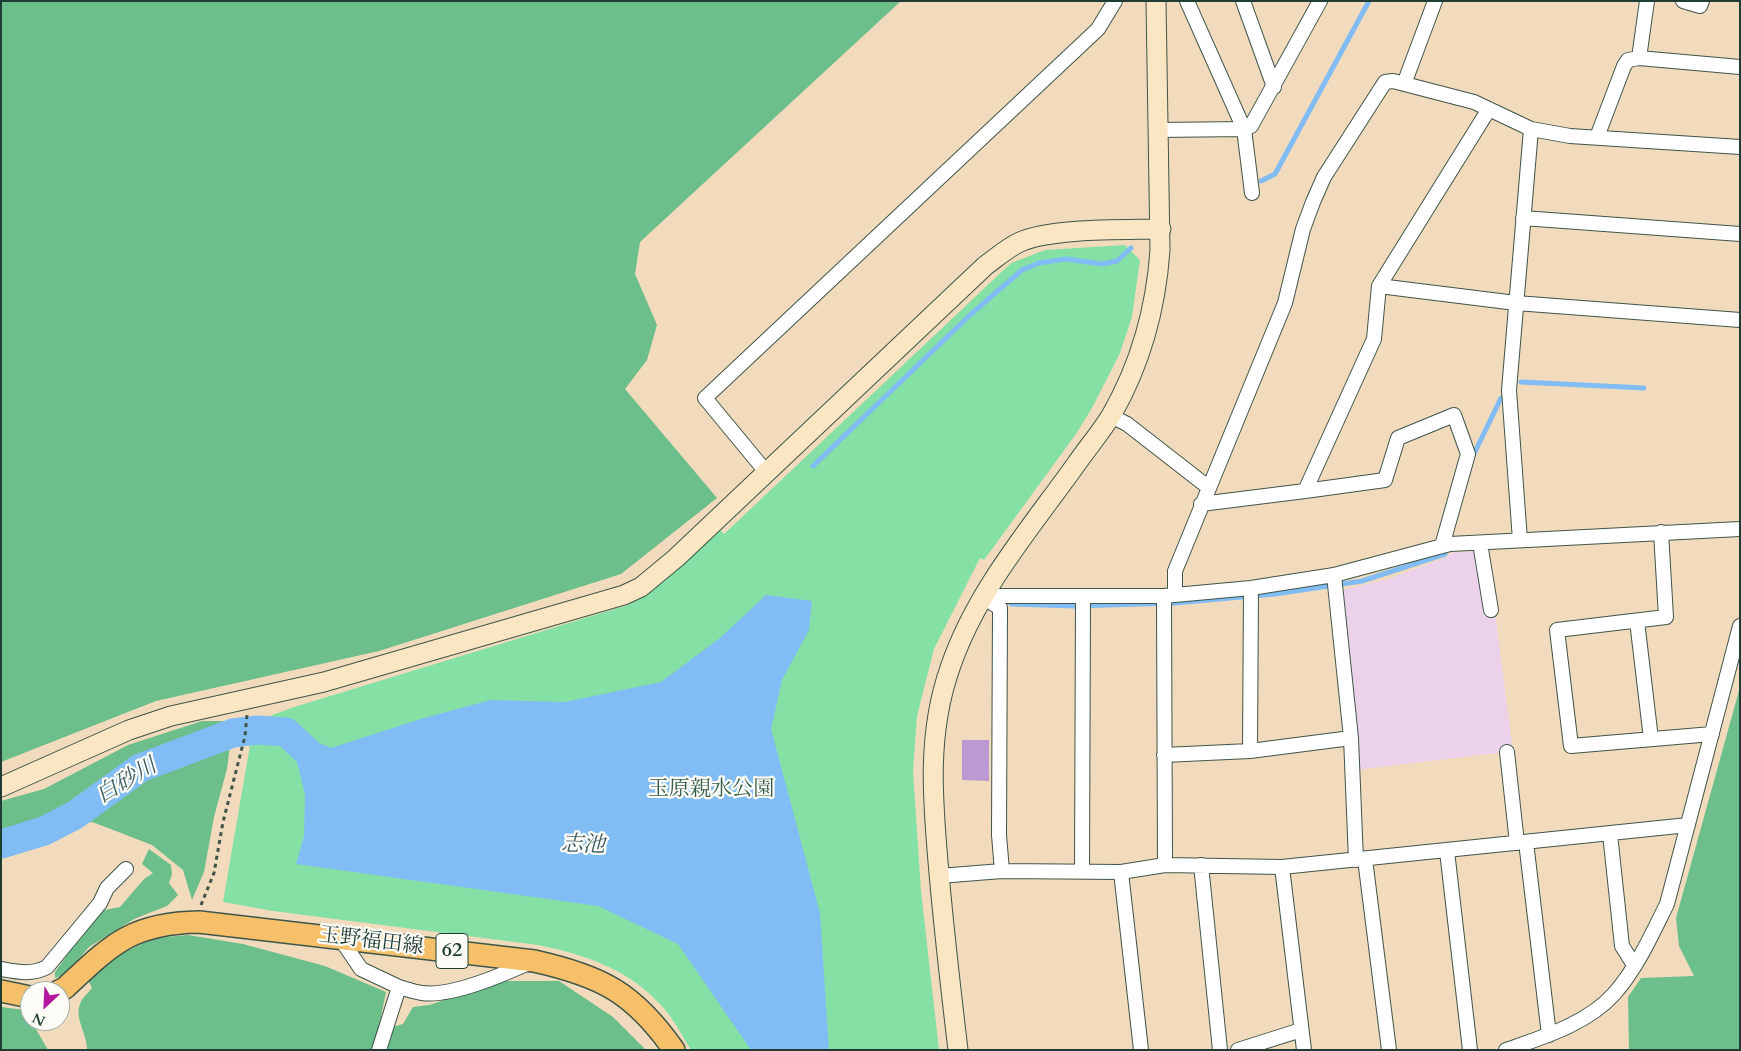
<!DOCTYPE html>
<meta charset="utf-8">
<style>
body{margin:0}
#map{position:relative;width:1741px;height:1051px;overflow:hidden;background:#f1dbbc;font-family:Cardo,serif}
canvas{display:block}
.frame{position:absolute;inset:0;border:2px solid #1f3d34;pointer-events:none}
.north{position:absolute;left:20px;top:981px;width:50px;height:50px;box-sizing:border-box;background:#fdfcf7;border:1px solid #a4b0a9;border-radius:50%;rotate:205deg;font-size:14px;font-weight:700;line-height:20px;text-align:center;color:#1f3d34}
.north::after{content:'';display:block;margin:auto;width:18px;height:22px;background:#b5179e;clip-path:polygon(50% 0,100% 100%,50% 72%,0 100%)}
</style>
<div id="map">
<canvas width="1741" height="1051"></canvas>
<div class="frame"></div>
<div class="north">N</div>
</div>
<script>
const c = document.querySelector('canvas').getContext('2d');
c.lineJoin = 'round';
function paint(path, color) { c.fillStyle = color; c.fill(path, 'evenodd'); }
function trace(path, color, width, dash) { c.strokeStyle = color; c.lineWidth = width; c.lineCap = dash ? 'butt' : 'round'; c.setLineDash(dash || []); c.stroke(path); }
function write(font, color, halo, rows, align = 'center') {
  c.font = font + ' Cardo,"Noto Serif JP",serif'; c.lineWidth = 4.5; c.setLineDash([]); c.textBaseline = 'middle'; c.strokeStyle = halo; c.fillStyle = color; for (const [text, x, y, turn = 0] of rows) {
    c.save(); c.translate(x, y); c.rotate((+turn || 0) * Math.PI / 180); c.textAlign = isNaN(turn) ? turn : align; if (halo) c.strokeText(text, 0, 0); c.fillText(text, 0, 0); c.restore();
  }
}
paint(new Path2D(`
 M 1487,550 L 1513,751 L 1356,770 L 1341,590 L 1385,580 L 1447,557 L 1450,553 Z`), '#ecd1ea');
paint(new Path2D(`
 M 1125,245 L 1140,260 L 1132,317 L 1120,353 L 1092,408 L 1076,434 L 984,560 L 980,558 L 934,649 L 917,716 L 913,771 L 921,891 L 939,1050 L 691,1050 C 683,1037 675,1022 666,1011 C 632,970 587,955 538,945 L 273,911 L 223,902 L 254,722 L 291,708 L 628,605 L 665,581 L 719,529 L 724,534 L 1011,263 L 1045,250 Z`), '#85e0a6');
paint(new Path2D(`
 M 1,1 L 901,1 L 640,242 L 635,274 L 657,325 L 647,360 L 625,389 L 717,498 L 621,574 L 379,651 L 156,701 L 1,762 Z
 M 1740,687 L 1740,1050 L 1629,1050 L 1628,997 L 1641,978 L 1694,976 L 1679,946 L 1676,918 Z
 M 202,721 L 233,721 L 227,769 L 214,817 L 204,872 L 192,900 L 183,870 L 152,845 L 95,823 L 52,814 L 1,830 L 1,801 L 44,789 L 128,745 Z
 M 149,849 L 171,865 L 172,874 L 169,883 L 178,895 L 167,906 L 134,919 L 89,947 L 65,975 L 55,978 L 55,972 L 79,938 L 104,910 L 120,907 L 144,879 L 153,873 L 142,864 Z
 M 188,935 L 243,944 L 325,966 L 386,992 L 378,1031 L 403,1024 L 413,1007 L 429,1005 L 504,981 L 559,981 L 613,1017 L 646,1050 L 87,1050 C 88,1035 74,1019 80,1004 C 82,998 88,993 92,988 L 87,978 L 107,960 L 155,938 Z
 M 1,1007 L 25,1010 L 48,1050 L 1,1050 Z`), '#6cbe8b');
paint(new Path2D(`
 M 766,595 L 812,601 L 809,630 L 782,680 L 771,729 L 820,913 L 829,1050 L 751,1050 L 678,944 L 598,906 L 296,864 L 304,836 L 305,795 L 293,745 L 285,740 L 282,727 L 331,748 L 424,718 L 491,700 L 565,702 L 661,682 L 720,638 Z`), '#81bdf4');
trace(new Path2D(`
 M 1261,181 L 1275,174 L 1369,1
 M 1521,382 L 1644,388
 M 1472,458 L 1501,398
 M 813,466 L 970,315 L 1022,270 L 1039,263 L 1066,259 L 1102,264 L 1117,261 L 1131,248
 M 1011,604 L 1073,606 L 1175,603 L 1275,594 L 1362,581 L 1445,554`), '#81bdf4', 5);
trace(new Path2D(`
 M 1,844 L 44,831 L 75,815 L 140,768 L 233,733 L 257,730 L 286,732 L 312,756`), '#81bdf4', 29);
paint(new Path2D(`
 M 962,740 L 989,740 L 989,781 L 962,780 Z`), '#bb99d3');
const street = new Path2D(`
 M 1187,1 L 1244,129 L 1252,193
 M 1243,1 L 1274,87
 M 1683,1 L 1700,6 L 1702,1
 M 1639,58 L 1647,1
 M 1404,84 L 1435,1
 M 1158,130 L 1244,129 L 1251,126 L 1320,1
 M 1597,137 L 1624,66 L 1628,60 L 1639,58 L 1740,67
 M 1523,218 L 1740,234
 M 1379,286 L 1516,303 L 1740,320
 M 1111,416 L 1127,424 L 1208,487
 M 767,473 L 705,398 L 1098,29 L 1115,1
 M 1305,491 L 1385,480 L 1398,438 L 1454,415 L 1468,454 L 1442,546
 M 1201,504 L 1305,491 L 1374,339 L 1379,286 L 1489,109
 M 1661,532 L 1666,617 L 1557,630 L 1571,746 L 1712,734
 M 1520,540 L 1509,390 L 1531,129
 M 1480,543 L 1491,610
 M 1334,575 L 1351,738 L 1356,860
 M 1175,594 L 1175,571 L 1285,303 L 1303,229 L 1313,202 L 1324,177 L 1385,82 L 1393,81 L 1474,102 L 1531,129 L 1570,136 L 1740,147
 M 982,596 L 1164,596 L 1251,588 L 1334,575 L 1450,544 L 1740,529
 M 1164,596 L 1165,865
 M 983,597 L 1000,608 L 999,835 L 1002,871
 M 1637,621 L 1651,739
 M 1250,751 L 1251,588
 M 1507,752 L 1517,843
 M 1164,755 L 1250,751 L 1351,738
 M 1610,834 L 1622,946 L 1634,965
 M 1526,842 L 1549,1035
 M 1447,851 L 1470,1050
 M 1365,859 L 1389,1050
 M 1201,865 L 1220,1050
 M 1282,867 L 1304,1050
 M 1082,871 L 1083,597
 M 1121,872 L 1141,1050
 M 939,876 L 1002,871 L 1121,872 L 1165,865 L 1282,867 L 1688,825
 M 340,938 L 361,969 L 399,987 L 379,1050
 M 1,969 C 18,972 32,975 47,967 L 100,903 L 107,888 L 126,869
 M 399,987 C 406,989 414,992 422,993 C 452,997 504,974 531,962
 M 1238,1050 L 1301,1030
 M 1506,1050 C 1543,1037 1587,1024 1614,994 C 1637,968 1652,934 1667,904 L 1740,626`);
const secondary = new Path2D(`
 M 1,787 L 129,730 L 171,716 L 324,682 L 624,595 L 641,587 L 676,558 L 985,266 C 996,258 1007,248 1020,242 C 1051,228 1124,230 1161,229
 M 958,1050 C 951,991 944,932 939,873 C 933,804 926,736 950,668 C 976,591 1030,529 1077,463 C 1088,447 1102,431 1112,414 C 1141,363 1156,308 1160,250 L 1156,1`);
const primary = new Path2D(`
 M 1,991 L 30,997
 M 59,991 L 65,988 C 112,944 132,923 199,922 L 534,961 C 602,976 634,993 674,1050`);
trace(street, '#3e5548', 16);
trace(secondary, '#3e5548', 21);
trace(primary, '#3e5548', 24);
trace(new Path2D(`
 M 201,905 L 214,873 L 223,822 L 245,736 L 247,715`), '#3e5548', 3, [4, 4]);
trace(street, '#fff', 14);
trace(secondary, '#fbe6c4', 19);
trace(primary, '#f6c06b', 21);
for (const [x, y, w] of [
 [452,951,32]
]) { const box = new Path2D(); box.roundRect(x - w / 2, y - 17.5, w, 35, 4); c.fillStyle = '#fdfcf7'; c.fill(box); trace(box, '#1f3d34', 1); }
write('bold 20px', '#1f3d34', null, [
 ["62",452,951]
]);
write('21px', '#335e4b', '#fdfcf7', [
 ["玉原親水公園",711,790]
]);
write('21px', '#1f3d34', '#fdfcf7', [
 ["玉野福田線",371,942,7]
]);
write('italic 22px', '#385d64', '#fdfcf7', [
 ["白砂川",127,782,-31],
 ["志池",583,846,2]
]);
</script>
